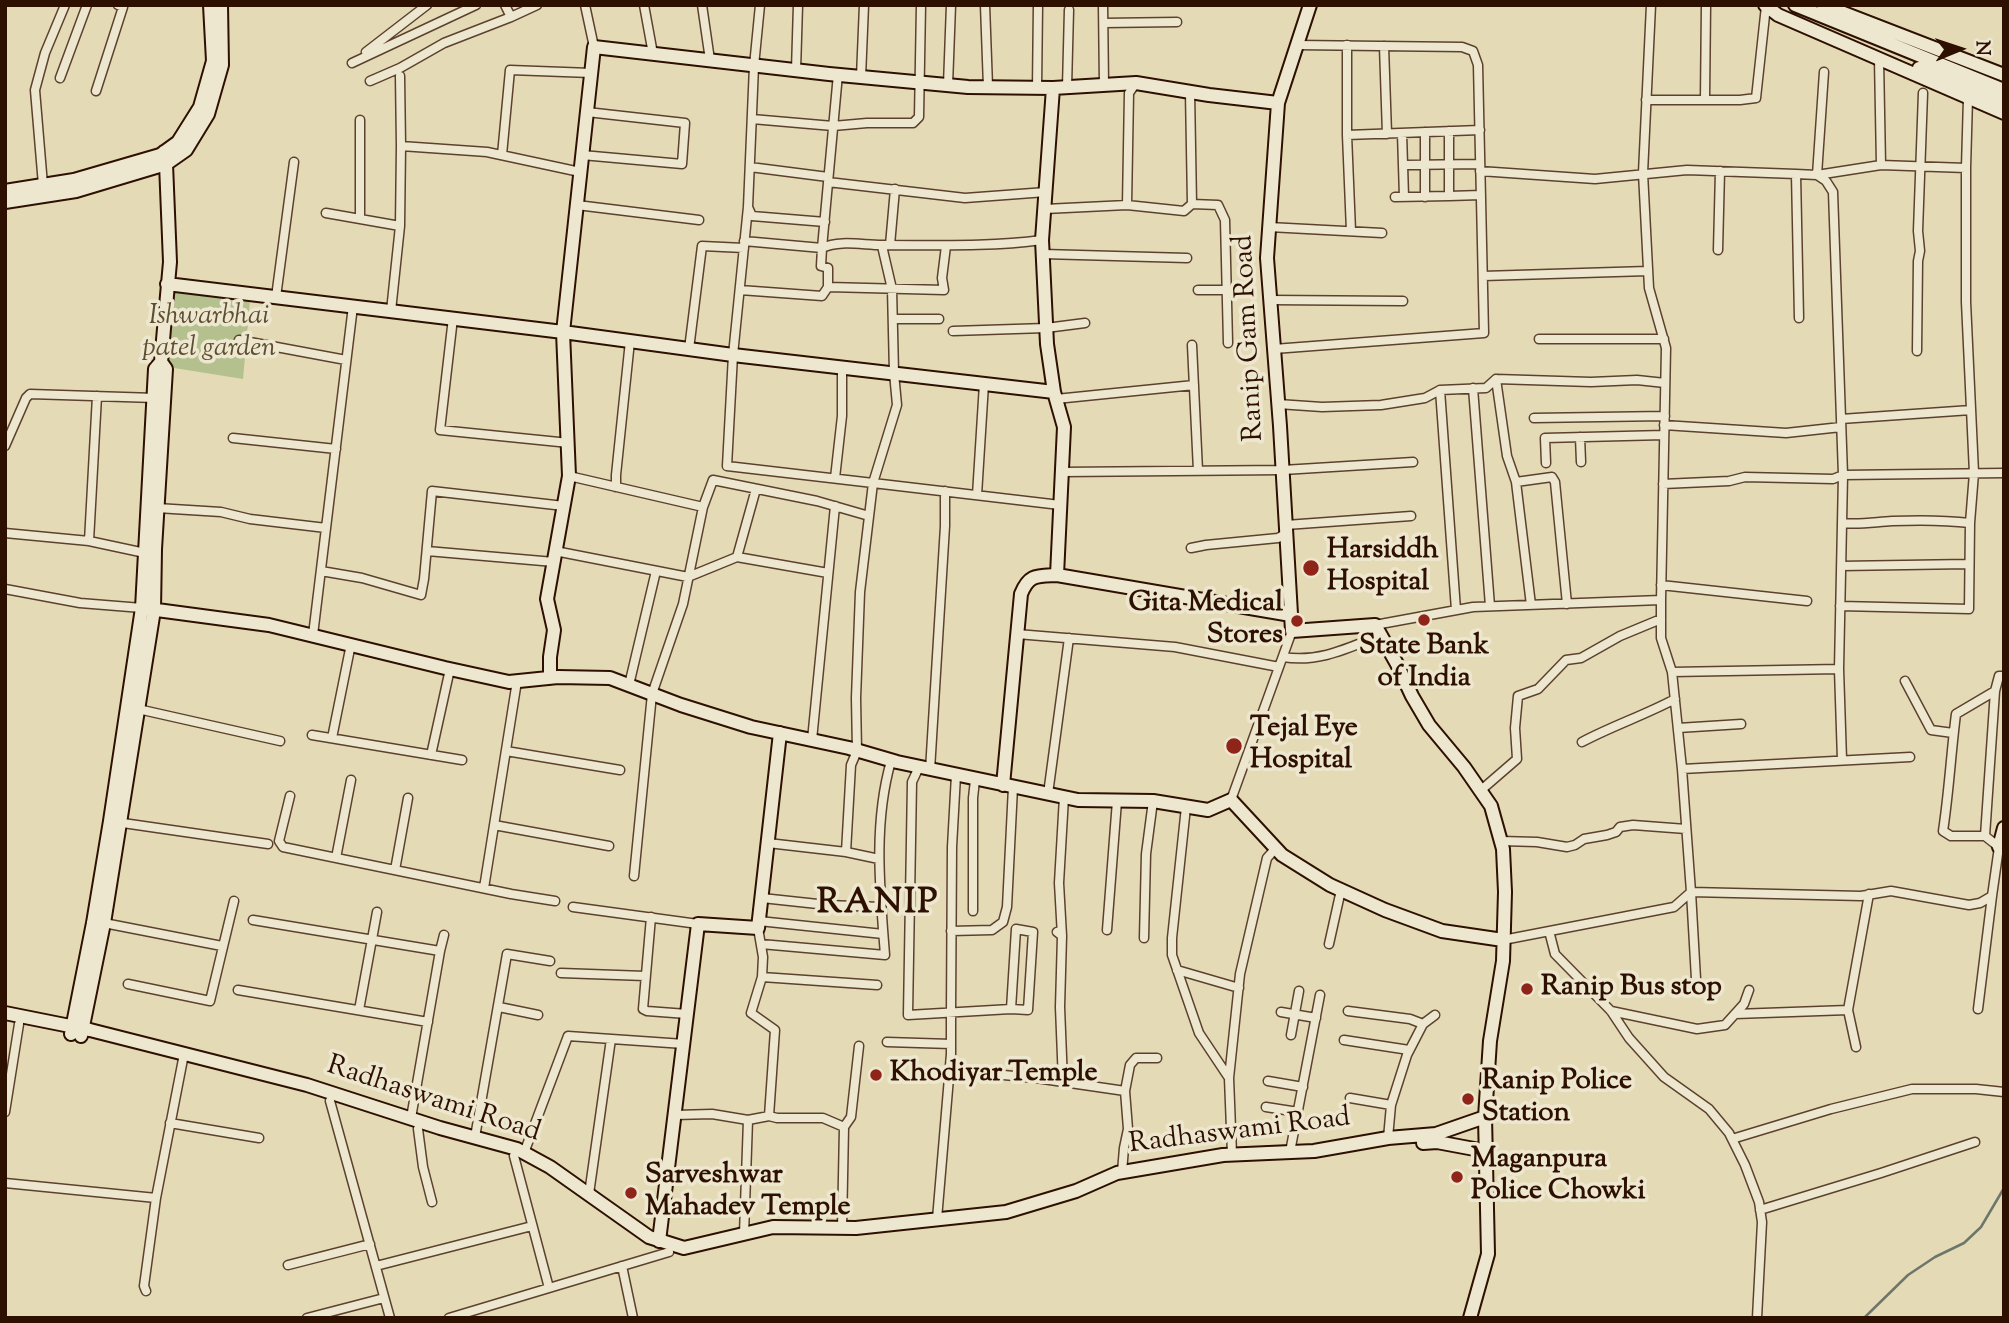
<!DOCTYPE html>
<style>
body{margin:0}
#map{position:relative;width:2009px;height:1323px;overflow:hidden;background:#e5dab6;font-family:"Sorts Mill Goudy",serif}
canvas{display:block}
.frame{position:absolute;inset:0;border:7px solid #2e1000;pointer-events:none}
.north{position:absolute;left:1925px;top:14px;width:70px;height:70px;-webkit-text-stroke:5px #eee7d0;paint-order:stroke;rotate:88deg;font-size:19px;font-weight:700;line-height:28px;text-align:center;color:#2e1000}
.north::after{content:'';display:block;margin:auto;width:24px;height:32px;background:#2e1000;clip-path:polygon(50% 0,100% 100%,50% 72%,0 100%)}
</style>
<div id="map">
<canvas width="2009" height="1323"></canvas>
<div class="frame"></div>
<div class="north">N</div>
</div>
<script>
const c = document.querySelector('canvas').getContext('2d');
c.lineJoin = 'round';
function paint(path, color) { c.fillStyle = color; c.fill(path, 'evenodd'); }
function trace(path, color, width, dash) { c.strokeStyle = color; c.lineWidth = width; c.lineCap = dash ? 'butt' : 'round'; c.setLineDash(dash || []); c.stroke(path); }
function write(font, color, halo, rows, align = 'center') {
  c.font = font + ' "Sorts Mill Goudy",serif'; c.lineWidth = 7; c.setLineDash([]); c.textBaseline = 'middle'; c.strokeStyle = halo; c.fillStyle = color; for (const [text, x, y, turn = 0] of rows) {
    c.save(); c.translate(x, y); c.rotate((+turn || 0) * Math.PI / 180); c.textAlign = isNaN(turn) ? turn : align; if (halo) c.strokeText(text, 0, 0); c.fillText(text, 0, 0); c.restore();
  }
}
paint(new Path2D(`
 M 175,291 L 250,300 L 243,379 L 168,367 Z`), '#b4c08e');
trace(new Path2D(`
 M 1864,1318 L 1908,1275 L 1935,1257 L 1964,1243 L 1981,1227 L 2004,1188`), '#6c766a', 2.5);
const street = new Path2D(`
 M 585,5 L 594,47
 M 644,5 L 653,54
 M 702,5 L 710,60
 M 760,5 L 754,66 L 748,207 L 733,355 L 727,466 L 873,483 L 860,592 L 856,698 L 857,751 L 851,765 L 846,852 L 768,843
 M 985,5 L 988,87
 M 1103,5 L 1104,85
 M 511,17 L 537,5
 M 1104,23 L 1177,22
 M 1347,45 L 1347,135 L 1351,231
 M 1384,46 L 1387,134
 M 366,52 L 427,5
 M 1879,59 L 1881,165
 M 352,63 L 476,5
 M 796,70 L 798,5
 M 1824,72 L 1817,175 L 1881,165 L 1966,168 L 1966,302 L 1974,473 L 1970,523 L 1969,609 L 1840,606
 M 400,76 L 401,146
 M 861,77 L 864,5
 M 60,78 L 87,5
 M 370,81 L 400,68 L 444,43 L 511,17 L 505,5
 M 948,85 L 951,5
 M 1067,87 L 1069,10
 M 1037,88 L 1038,5
 M 96,91 L 123,7 L 118,5
 M 1190,92 L 1192,204
 M 1705,99 L 1706,5
 M 1646,100 L 1740,100 L 1756,98 L 1766,6
 M 752,119 L 833,126 L 867,123 L 913,123 L 919,117 L 921,5
 M 1449,131 L 1449,196 L 1481,195
 M 1425,132 L 1425,197
 M 1402,133 L 1404,197
 M 1347,135 L 1480,130
 M 502,155 L 510,70 L 591,73
 M 582,155 L 682,164 L 685,123 L 587,112
 M 1404,165 L 1480,164
 M 750,167 L 828,177
 M 1966,168 L 1968,98
 M 1480,171 L 1595,179 L 1687,170 L 1796,174 L 1817,175 L 1826,181 L 1833,192 L 1843,475 L 1839,669 L 1672,672
 M 1796,174 L 1799,318
 M 828,182 L 965,198 L 1046,192
 M 43,185 L 35,90 L 45,53 L 65,5
 M 1395,197 L 1449,196
 M 577,205 L 699,220
 M 1127,205 L 1129,93 L 1136,83
 M 748,207 L 752,216 L 825,222
 M 1045,209 L 1127,205 L 1184,211 L 1192,204 L 1218,205 L 1225,220 L 1228,343
 M 326,213 L 400,226
 M 360,218 L 360,120
 M 1269,227 L 1382,233
 M 744,241 L 822,248 C 841,239 866,246 886,245 C 939,245 990,247 1042,240
 M 890,245 L 895,189
 M 882,246 L 892,289 L 894,373 L 897,405 L 873,483 L 1060,505
 M 1718,250 L 1720,171
 M 1043,254 L 1187,258
 M 1483,276 L 1648,271
 M 828,287 L 944,290 L 942,278 L 946,246
 M 740,290 L 822,296 L 828,287 L 828,268 L 821,266 L 822,248 L 838,74
 M 1198,290 L 1227,290
 M 276,297 L 294,162
 M 1270,300 L 1403,301
 M 391,311 L 400,226 L 401,146 L 487,152 L 580,172
 M 453,318 L 440,430 L 569,443
 M 893,319 L 939,319
 M 953,331 L 1046,328 L 1085,323
 M 1539,339 L 1664,339
 M 239,340 L 346,360
 M 1192,345 L 1198,471
 M 689,349 L 702,246 L 744,248
 M 1274,349 L 1484,333 L 1478,65 L 1473,51 L 1462,47 L 1297,45
 M 1917,351 L 1918,261 L 1920,251 L 1918,231 L 1923,93
 M 1496,379 L 1507,456 L 1516,482 L 1531,605
 M 1473,388 L 1490,606
 M 1440,390 L 1456,610
 M 1056,399 L 1194,385
 M 1278,404 L 1322,407 L 1381,405 L 1425,398 L 1440,390 L 1486,388 L 1496,379 L 1591,382 L 1637,380 L 1665,383
 M 1534,418 L 1665,416
 M 1841,419 L 1971,410
 M 1664,425 L 1786,433 L 1841,427
 M 1580,437 L 1581,462
 M 233,438 L 336,449
 M 5,446 L 26,398 L 30,394 L 155,398
 M 1546,463 L 1545,438 L 1664,435
 M 1062,472 L 1283,470 L 1413,462
 M 569,476 L 703,507 L 713,480 L 817,501 L 869,516
 M 835,478 L 842,416 L 842,368
 M 1516,482 L 1552,477 L 1555,482 L 1567,604
 M 1663,484 L 1729,481 L 1745,477 L 1833,479 L 1843,475 L 2004,473
 M 616,487 L 616,475 L 630,341
 M 756,489 L 737,557 L 828,573
 M 977,495 L 984,384
 M 157,508 L 221,512 L 250,519 L 326,528
 M 1842,523 C 1859,525 1875,522 1892,521 C 1917,520 1945,520 1970,523
 M 1286,525 L 1411,516
 M 5,533 L 89,541 L 145,553
 M 89,541 L 97,396
 M 1191,548 L 1206,545 L 1278,538 L 1287,533
 M 427,551 L 554,562
 M 555,551 L 688,577 L 737,557
 M 1841,566 L 1968,564
 M 321,571 L 362,578 L 421,595 L 424,579 L 432,491 L 564,506
 M 1661,585 L 1807,601
 M 5,589 L 80,603 L 142,608
 M 1375,625 L 1473,607 L 1661,600 L 1666,348 L 1649,288 L 1643,173 L 1651,5
 M 1017,634 L 1175,647 L 1279,667
 M 313,635 L 353,306
 M 1283,657 C 1319,663 1348,648 1381,635
 M 1839,669 L 1842,760
 M 1905,681 L 1931,730 L 1953,733
 M 629,685 L 656,571
 M 138,709 L 280,741
 M 1678,728 L 1741,724
 M 312,735 L 462,760
 M 332,738 L 351,644
 M 812,740 L 835,506
 M 1582,742 C 1612,726 1645,715 1675,699
 M 506,751 L 620,770
 M 431,755 L 450,669
 M 919,767 L 912,782 L 908,1015 L 1011,1009 L 1016,929 L 1033,932 L 1028,1010 L 1011,1009
 M 1682,769 L 1910,757
 M 930,770 L 945,526 L 945,491
 M 1480,791 L 1517,759 L 1515,728 L 1518,696 L 1538,689 L 1566,660 L 1581,658 L 1620,636 L 1661,619
 M 1048,794 L 1069,638
 M 290,796 L 279,841 L 283,847 L 511,894 L 555,901
 M 1231,800 L 1292,631
 M 1186,807 L 1172,938 L 1172,955 L 1199,1033 L 1229,1078 L 1232,1154
 M 116,822 L 268,844
 M 494,825 L 609,846
 M 1985,836 L 1951,836 L 1943,831 C 1949,792 1951,753 1956,714 L 1995,691
 M 1501,841 L 1537,842 L 1567,847 L 1575,845 L 1584,839 L 1607,835 L 1616,832 L 1620,827 L 1633,825 L 1686,829
 M 846,852 L 879,859
 M 336,858 L 351,780
 M 395,870 L 408,798
 M 634,876 L 652,694 L 683,604 L 703,507
 M 484,888 L 517,681
 M 762,898 L 827,905 L 881,907
 M 573,907 L 698,924
 M 973,911 L 973,798 L 975,780
 M 651,917 L 643,1009 L 647,1011 L 687,1014
 M 253,920 L 440,951 L 411,1118
 M 759,921 L 883,934
 M 104,923 L 222,946
 M 758,928 L 763,957 L 762,977 L 877,985
 M 1107,930 L 1117,801
 M 951,931 L 992,930 L 1003,922 L 1007,907 L 1013,787
 M 1549,931 L 1555,954 L 1611,1011 L 1629,1038 L 1664,1077 L 1709,1109 L 1729,1133 L 1745,1165 L 1759,1202 L 1762,1222 L 1757,1318
 M 1057,932 L 1062,936 L 1060,1007 L 1063,1082
 M 1062,936 L 1059,883 L 1064,797
 M 1144,938 L 1146,854 L 1153,801
 M 1503,940 L 1674,907 L 1691,892 L 1682,769 L 1672,672 L 1661,638 L 1661,600
 M 761,944 L 885,955 C 880,890 873,824 891,761
 M 1329,944 L 1341,890
 M 440,951 L 444,935
 M 1177,970 L 1239,988
 M 561,973 L 645,976
 M 762,977 L 751,1013 L 775,1030 L 769,1116
 M 1696,979 L 1691,892 L 1861,896 L 1891,891 L 1969,905 L 1980,903 L 1992,896 L 1999,847 L 1985,836 L 1995,691 L 1999,676 L 2004,676
 M 128,984 L 210,1001 L 234,901
 M 238,990 L 428,1022
 M 499,1007 L 538,1015
 M 1978,1009 L 1992,896
 M 359,1010 L 377,912
 M 1848,1010 L 1856,1047
 M 1348,1011 L 1410,1019 L 1423,1024
 M 1611,1011 L 1697,1029 L 1725,1025 L 1744,1004 L 1749,990
 M 1281,1012 L 1316,1018
 M 951,1013 L 952,847 L 956,775
 M 1735,1014 L 1848,1010 L 1869,894
 M 1291,1035 L 1299,991
 M 1344,1040 L 1409,1050
 M 887,1042 L 951,1044
 M 949,1070 L 1036,1078 L 1125,1091 L 1128,1129 L 1124,1148 L 1122,1172
 M 1229,1078 L 1240,974 L 1267,858 L 1276,848
 M 1268,1081 L 1303,1087
 M 1125,1091 L 1130,1065 L 1136,1058 L 1157,1058
 M 1350,1098 L 1391,1105
 M 330,1101 L 390,1318
 M 1266,1107 L 1298,1112
 M 5,1112 L 19,1024
 M 675,1115 L 712,1114 L 748,1120 L 769,1116 L 777,1118 L 823,1118 L 844,1127
 M 170,1123 L 259,1138
 M 418,1129 L 423,1167 L 432,1202
 M 475,1137 L 507,954 L 550,961
 M 1388,1138 L 1391,1105 L 1407,1055 L 1423,1024 L 1435,1015
 M 1732,1139 L 1831,1109 L 1912,1089 L 1976,1089 L 2004,1092
 M 1290,1152 L 1320,995
 M 524,1153 L 568,1036 L 684,1044
 M 514,1156 L 549,1288
 M 5,1183 L 156,1198 L 184,1054
 M 589,1194 L 611,1039
 M 1760,1210 L 1881,1173 L 1975,1142
 M 937,1219 L 951,1054 L 951,1016
 M 842,1228 L 844,1127 L 851,1117 L 859,1046
 M 744,1234 L 748,1120
 M 288,1265 L 370,1244
 M 376,1266 L 532,1226
 M 622,1266 L 633,1318
 M 146,1291 L 144,1286 L 156,1198
 M 307,1318 L 384,1298
 M 449,1318 L 669,1252`);
const secondary = new Path2D(`
 M 1310,5 L 1278,103 L 1267,258 L 1280,426 L 1292,631 L 1375,625 L 1397,664 L 1412,696 L 1429,725 L 1464,767 L 1491,806 L 1503,849 L 1505,892 L 1503,961 L 1490,1041 L 1485,1117 L 1488,1254 L 1470,1318
 M 1765,5 L 1778,15 L 2004,113
 M 1795,5 L 2004,90
 M 1823,5 L 2004,75
 M 1919,68 L 2004,102
 M 5,191 L 74,180 L 160,155 L 178,142 L 200,107 L 213,61 L 210,5
 M 5,202 L 76,191 L 166,164 L 186,150 L 208,114 L 222,65 L 221,5
 M 167,284 L 563,332 L 733,355 L 1054,392
 M 1057,575 L 1291,615
 M 142,608 L 269,625 L 445,668 L 509,682 L 558,677 L 610,678 L 681,705 L 751,727 L 849,748 L 897,762 L 1078,800 L 1153,801 L 1208,810 L 1231,800 L 1282,855 L 1330,885 L 1385,910 L 1442,931 L 1503,940
 M 550,678 L 550,657 L 554,630 L 547,599 L 569,476 L 563,332 L 594,47 L 829,74 L 968,87 L 1053,88 L 1136,83 L 1209,95 L 1278,103
 M 1003,785 L 1021,594 C 1029,574 1037,576 1057,575 L 1064,427 L 1054,392 L 1047,344 L 1042,240 L 1053,88
 M 2004,828 L 1999,847 L 2004,848
 M 5,1013 L 90,1030 L 307,1085 L 440,1128 L 517,1149 L 550,1167 L 649,1237 L 684,1248 L 773,1227 L 856,1228 L 1006,1212 L 1076,1191 L 1117,1173 L 1223,1155 L 1314,1151 L 1388,1138 L 1436,1134 L 1485,1117
 M 71,1034 L 93,923 L 110,821 L 142,608 L 155,369 L 161,362 L 170,262 L 166,164 L 164,152
 M 81,1036 L 104,923 L 154,610 L 155,549 L 166,369 L 161,362
 M 1423,1143 L 1437,1142 L 1485,1151
 M 659,1241 L 698,924 L 758,928 L 780,733`);
trace(street, '#5c422e', 11);
trace(secondary, '#2e1000', 16);
trace(street, '#eee7d0', 8);
trace(secondary, '#eee7d0', 12);
for (const [x, y, r, color] of [
 [1311,568,9,"#8f2418"],
 [1424,620,7,"#8f2418"],
 [1297,621,7,"#8f2418"],
 [1234,746,9,"#8f2418"],
 [1527,989,7,"#8f2418"],
 [876,1075,7,"#8f2418"],
 [1468,1099,7,"#8f2418"],
 [1457,1177,7,"#8f2418"],
 [631,1193,7,"#8f2418"]
]) { const dot = new Path2D(); dot.arc(x, y, r, 0, 2 * Math.PI); c.fillStyle = color; c.fill(dot); trace(dot, '#eee7d0', 2.5); }
write('italic 28px', '#5d4e32', '#eee7d0', [
 ["Ishwarbhai",209,318],
 ["patel garden",209,350]
]);
write('28px', '#2e1000', '#eee7d0', [
 ["Ranip Gam Road",1251,338,-93],
 ["Radhaswami Road",433,1101,18],
 ["Radhaswami Road",1240,1133,-7]
]);
write('bold 28px', '#2e1000', '#eee7d0', [
 ["Harsiddh",1327,552],
 ["Hospital",1327,584],
 ["Gita Medical",1283,605,"right"],
 ["Stores",1283,637,"right"],
 ["State Bank",1424,648,"center"],
 ["of India",1424,680,"center"],
 ["Tejal Eye",1250,730],
 ["Hospital",1250,762],
 ["Ranip Bus stop",1541,989],
 ["Khodiyar Temple",890,1075],
 ["Ranip Police",1482,1083],
 ["Station",1482,1115],
 ["Maganpura",1471,1161],
 ["Police Chowki",1471,1193],
 ["Sarveshwar",645,1177],
 ["Mahadev Temple",645,1209]
], 'left');
c.letterSpacing = '2px';
write('bold 35px', '#2e1000', '#eee7d0', [
 ["RANIP",878,906]
]);
c.letterSpacing = '0px';
</script>
